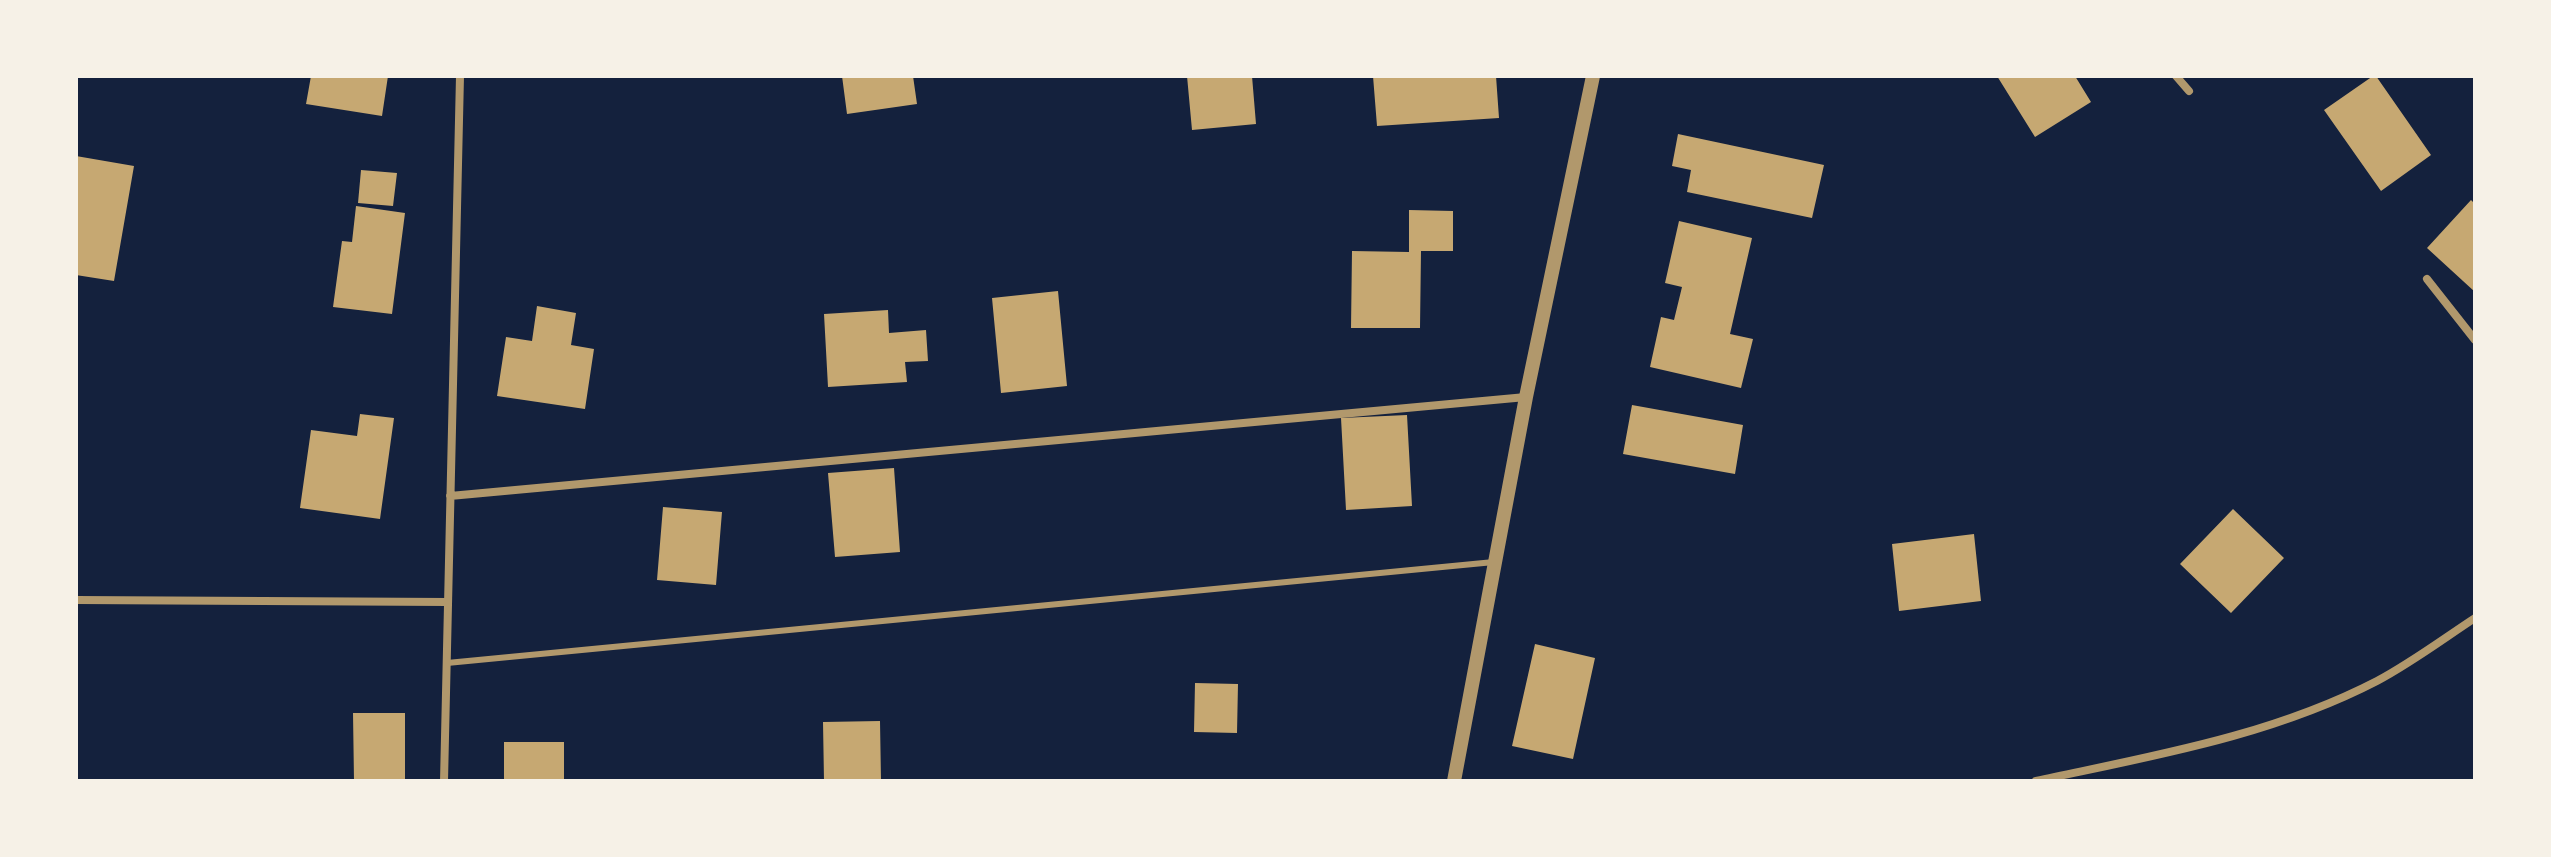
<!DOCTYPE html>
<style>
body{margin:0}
#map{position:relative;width:2551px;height:857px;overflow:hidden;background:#14213d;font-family:"Noto Serif",serif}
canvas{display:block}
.frame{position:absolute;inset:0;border:78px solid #f6f1e7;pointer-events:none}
</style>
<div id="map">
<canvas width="2551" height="857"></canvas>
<div class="frame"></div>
</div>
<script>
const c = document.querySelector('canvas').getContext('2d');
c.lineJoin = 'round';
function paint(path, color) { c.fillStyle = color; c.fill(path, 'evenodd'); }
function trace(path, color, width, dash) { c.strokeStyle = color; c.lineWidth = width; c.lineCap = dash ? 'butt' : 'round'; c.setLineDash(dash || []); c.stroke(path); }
paint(new Path2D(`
 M 311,76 L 388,76 L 382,116 L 306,104 Z
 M 842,76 L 913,76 L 917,104 L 847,114 Z
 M 1187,76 L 1252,76 L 1256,124 L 1192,130 Z
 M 1373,76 L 1496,76 L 1499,118 L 1377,126 Z
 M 1997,76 L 2075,76 L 2091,102 L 2035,137 Z
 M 2373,76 L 2376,76 L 2431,155 L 2381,191 L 2324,110 Z
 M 1678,134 L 1824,165 L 1812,218 L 1687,192 L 1691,170 L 1672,166 Z
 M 76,156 L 134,166 L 114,281 L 76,275 Z
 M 361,170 L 397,173 L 393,206 L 358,203 Z
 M 2471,200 L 2475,204 L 2475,292 L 2427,248 Z
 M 356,206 L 405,213 L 392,314 L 333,307 L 342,241 L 352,242 Z
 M 1409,210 L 1453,211 L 1453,251 L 1421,251 L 1420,328 L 1351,328 L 1352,251 L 1409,252 Z
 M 1679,221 L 1752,238 L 1730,334 L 1753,339 L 1741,388 L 1650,367 L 1661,317 L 1674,320 L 1682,287 L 1665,283 Z
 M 1058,291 L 1067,386 L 1001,393 L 992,298 Z
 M 537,306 L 576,313 L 571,345 L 594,349 L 585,409 L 497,396 L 506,337 L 532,341 Z
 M 888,310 L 889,333 L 926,330 L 928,361 L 905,362 L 907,382 L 828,387 L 824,314 Z
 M 1632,405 L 1743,425 L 1735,474 L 1623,454 Z
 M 360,414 L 394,418 L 380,519 L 300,508 L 311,430 L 357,436 Z
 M 1407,415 L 1412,506 L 1346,510 L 1341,418 Z
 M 894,468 L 900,552 L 835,557 L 828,473 Z
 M 663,507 L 722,512 L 716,585 L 657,580 Z
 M 2233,509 L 2284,558 L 2231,613 L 2180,564 Z
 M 1974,534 L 1981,601 L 1899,611 L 1892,544 Z
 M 1535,644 L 1595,658 L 1573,759 L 1512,746 Z
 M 1195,683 L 1238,684 L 1237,733 L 1194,732 Z
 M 353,713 L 405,713 L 405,781 L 354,781 Z
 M 880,721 L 881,781 L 824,781 L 823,722 Z
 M 504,742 L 564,742 L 564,781 L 504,781 Z`), '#c6a872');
trace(new Path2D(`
 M 447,663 L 1494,562`), '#b1986c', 6);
trace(new Path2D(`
 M 2176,76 L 2189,91
 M 2427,279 L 2475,340
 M 450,496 L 1526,397
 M 76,600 L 448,602
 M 444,781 L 460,76
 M 2036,781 C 2152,756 2271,736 2377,681 C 2411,663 2443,639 2475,618`), '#b1986c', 8);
trace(new Path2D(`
 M 1454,781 L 1526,397 L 1593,76`), '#b1986c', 14);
</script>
